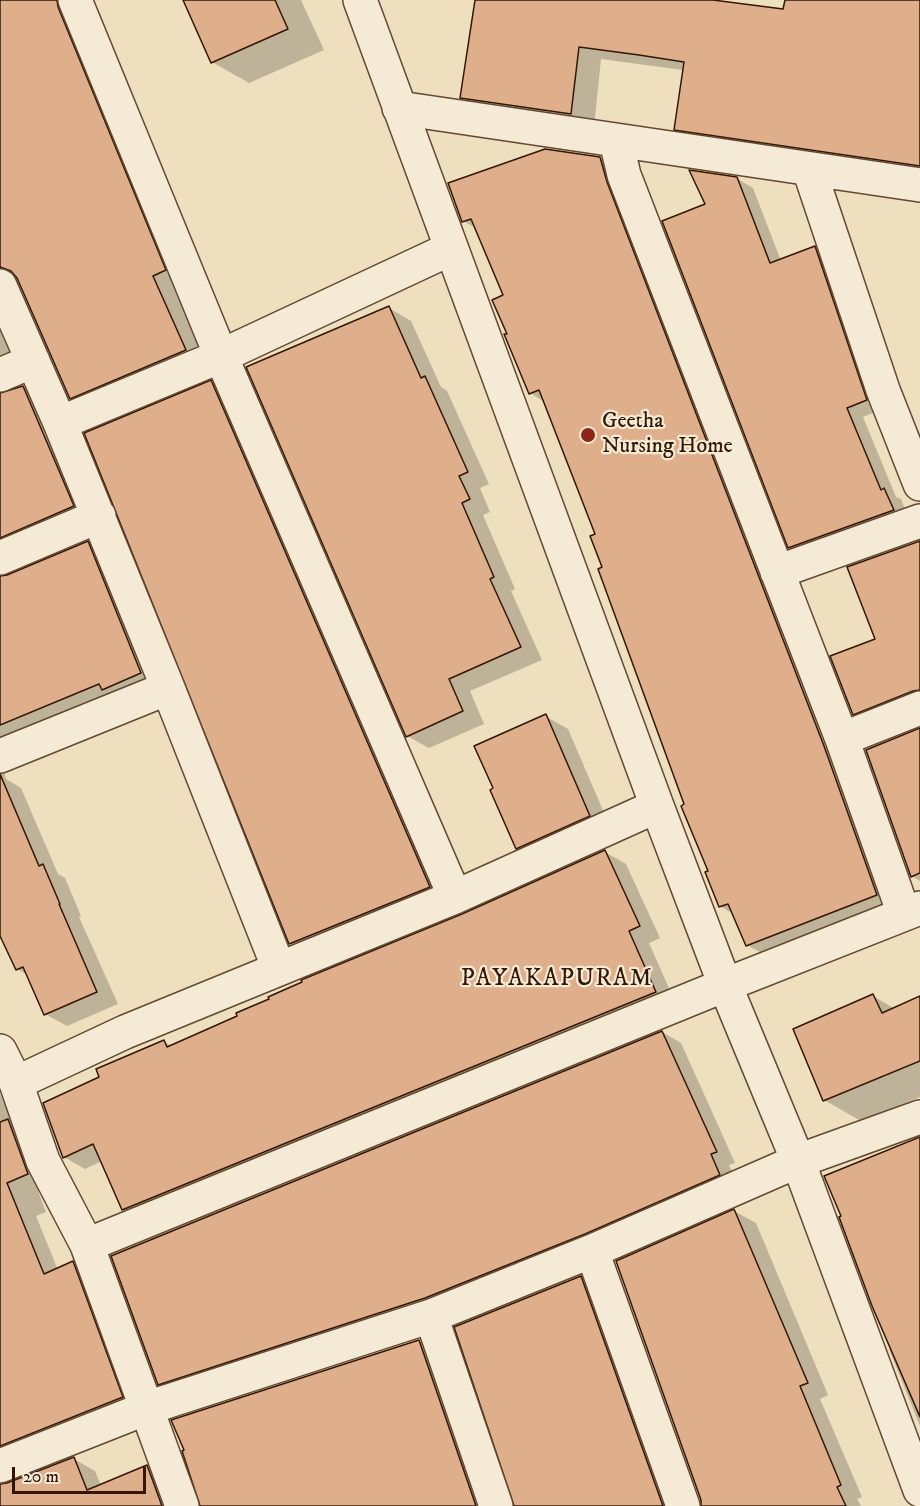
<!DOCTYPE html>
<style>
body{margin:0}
#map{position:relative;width:920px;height:1506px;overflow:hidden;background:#eedfbe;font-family:"IM FELL DW Pica",serif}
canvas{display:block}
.scale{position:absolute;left:12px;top:1467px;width:134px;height:27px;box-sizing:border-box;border:3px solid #331704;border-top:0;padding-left:8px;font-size:18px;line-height:21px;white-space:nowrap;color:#331704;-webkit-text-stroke:4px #f4ead5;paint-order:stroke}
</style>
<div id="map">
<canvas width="920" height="1506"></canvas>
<div class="scale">20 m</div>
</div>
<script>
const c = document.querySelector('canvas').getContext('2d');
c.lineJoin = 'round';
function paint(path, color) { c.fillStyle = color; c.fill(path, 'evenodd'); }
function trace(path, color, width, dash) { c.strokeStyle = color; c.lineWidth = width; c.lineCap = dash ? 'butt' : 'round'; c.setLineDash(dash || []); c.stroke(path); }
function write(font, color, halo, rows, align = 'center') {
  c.font = font + ' "IM FELL DW Pica",serif'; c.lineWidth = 4.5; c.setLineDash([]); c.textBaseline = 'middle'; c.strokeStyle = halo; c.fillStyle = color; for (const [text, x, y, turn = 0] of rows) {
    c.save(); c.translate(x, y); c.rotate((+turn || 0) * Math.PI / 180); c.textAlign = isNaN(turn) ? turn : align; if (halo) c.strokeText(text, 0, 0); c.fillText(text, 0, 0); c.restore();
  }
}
paint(new Path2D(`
 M 0,0 L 76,0 L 186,282 L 174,288 L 207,363 L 92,410 L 71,398 L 19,280 L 14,281 L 29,364 L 3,385 L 4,394 L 23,387 L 45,400 L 94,519 L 3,568 L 4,577 L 88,543 L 109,555 L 162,685 L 3,766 L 6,779 L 21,788 L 58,874 L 65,878 L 81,916 L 79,917 L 118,1004 L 67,1026 L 45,1014 L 28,975 L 17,969 L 0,935 Z
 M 185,0 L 301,0 L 324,50 L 249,83 L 212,62 Z
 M 477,0 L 701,0 L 785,11 L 786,0 L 920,1 L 920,175 L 699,142 L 676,129 L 683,70 L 601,59 L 594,127 L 484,111 L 461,97 Z
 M 600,158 L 622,171 L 898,907 L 769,957 L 747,945 L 735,915 L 720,906 L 710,872 L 604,568 L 597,535 L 545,402 L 530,393 L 509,334 L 505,296 L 476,228 L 463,221 Z
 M 736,178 L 753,188 L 781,261 L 815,248 L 831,257 L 882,409 L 863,417 L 896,497 L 901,499 L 909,520 L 806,556 L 790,547 L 707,205 Z
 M 389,308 L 411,321 L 441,387 L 447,391 L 489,484 L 480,488 L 490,512 L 483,515 L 515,589 L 511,591 L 542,660 L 470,691 L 484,724 L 429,748 L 407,736 Z
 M 211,382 L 234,395 L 452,900 L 313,956 L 291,943 L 86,434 Z
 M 920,543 L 920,686 L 867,707 L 867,711 L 920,690 L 920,709 L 876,726 L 854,714 L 877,640 Z
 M 545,716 L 568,729 L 611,829 L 540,861 L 518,848 Z
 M 920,730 L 920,881 L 912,876 Z
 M 605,852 L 626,864 L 660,938 L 649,943 L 676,1004 L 144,1221 L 123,1209 L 102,1161 L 85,1169 L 64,1157 L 101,1078 L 164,1042 L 172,1046 Z
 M 873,996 L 895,1009 L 920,998 L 920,1097 L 861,1121 L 824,1100 Z
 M 662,1032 L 681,1043 L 735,1163 L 729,1165 L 738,1185 L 178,1395 L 159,1384 Z
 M 0,1093 L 12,1122 L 30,1133 L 49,1186 L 38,1191 L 46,1212 L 36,1216 L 58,1270 L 73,1263 L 94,1275 L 143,1410 L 3,1475 L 3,1485 L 74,1459 L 95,1471 L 101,1486 L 147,1467 L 169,1479 L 178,1506 L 0,1506 Z
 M 920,1139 L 920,1426 L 889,1349 L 892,1348 Z
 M 734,1211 L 756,1223 L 828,1395 L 820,1399 L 862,1497 L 857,1499 L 861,1506 L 703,1506 Z
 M 581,1277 L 602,1290 L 679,1506 L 516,1506 Z
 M 419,1341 L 441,1354 L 493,1506 L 205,1506 Z`), '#0003');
const building = new Path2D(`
 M 0,0 L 57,0 L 58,7 L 166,270 L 153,276 L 186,350 L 70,399 L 17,278 L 11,271 L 0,267 Z
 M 183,0 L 275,0 L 288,29 L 211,63 Z
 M 475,0 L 713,0 L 783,9 L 785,0 L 920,0 L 920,166 L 674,130 L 684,62 L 639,55 L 579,47 L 571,114 L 460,98 Z
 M 545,149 L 600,157 L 607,182 L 824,746 L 877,895 L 746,946 L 728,904 L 719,907 L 705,872 L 708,871 L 681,806 L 684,804 L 598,569 L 602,567 L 590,536 L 595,534 L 539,390 L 529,394 L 504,334 L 507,334 L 492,300 L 503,295 L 471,219 L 462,222 L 448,183 Z
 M 689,170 L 737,177 L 770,263 L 815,246 L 867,400 L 847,408 L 881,490 L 884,488 L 894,510 L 788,548 L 662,221 L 705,204 Z
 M 389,306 L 421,378 L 425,376 L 468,472 L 459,476 L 470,499 L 462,503 L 494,577 L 490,579 L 521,647 L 449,679 L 463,711 L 406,737 L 246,367 Z
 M 211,380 L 430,887 L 289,944 L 84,433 Z
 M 23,386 L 74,506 L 0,538 L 0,393 Z
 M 88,541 L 141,673 L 102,690 L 99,684 L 0,725 L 0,576 L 7,575 Z
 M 920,541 L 920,690 L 913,691 L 853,715 L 830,656 L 875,639 L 847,567 Z
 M 546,714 L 590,816 L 516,849 L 490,790 L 493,788 L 474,746 Z
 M 920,728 L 920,873 L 911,877 L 866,750 Z
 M 0,774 L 39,866 L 43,864 L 60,904 L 59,904 L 97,992 L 44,1015 L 23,967 L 16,970 L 0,936 Z
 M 605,850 L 640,926 L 629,931 L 656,992 L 122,1210 L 93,1144 L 63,1158 L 43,1103 L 99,1077 L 96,1069 L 164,1040 L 167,1047 L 237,1016 L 236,1013 L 269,999 L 268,997 L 302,982 L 301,980 L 462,914 Z
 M 873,994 L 882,1013 L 920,996 L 920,1061 L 823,1101 L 793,1029 Z
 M 662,1031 L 717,1152 L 711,1154 L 720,1175 L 585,1234 L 425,1298 L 158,1385 L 111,1256 Z
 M 8,1119 L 28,1174 L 7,1183 L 44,1274 L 73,1261 L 123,1397 L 0,1446 L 0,1122 Z
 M 920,1137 L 920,1417 L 872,1306 L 839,1217 L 841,1216 L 824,1176 Z
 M 734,1209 L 808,1383 L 800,1386 L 841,1485 L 837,1487 L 846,1506 L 701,1506 L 701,1500 L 616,1261 Z
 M 581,1276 L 663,1506 L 514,1506 L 454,1327 Z
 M 419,1340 L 476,1506 L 200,1506 L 182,1451 L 184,1450 L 171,1420 Z
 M 74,1457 L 87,1490 L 147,1465 L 162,1506 L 0,1506 L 0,1484 L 7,1483 Z`);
paint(building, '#dfae8a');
trace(building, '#331704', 1.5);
const minor = new Path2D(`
 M 75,0 L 221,356 L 455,897
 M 360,0 L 657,806 L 725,985 L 798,1161 L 920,1490
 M 399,108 L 920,185
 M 616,141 L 624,175 L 842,739 L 904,914
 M 809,169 L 883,390 L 920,484
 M 0,286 L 60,423 L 168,688
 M 0,375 L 33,361
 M 60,423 L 221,356 L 450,249
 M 0,558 L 99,516
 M 777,572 L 920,521
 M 842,739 L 920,708
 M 0,756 L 168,688 L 279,969
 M 0,1051 L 16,1083 L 43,1161 L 87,1245 L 182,1506
 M 16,1083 L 125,1032 L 455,897 L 657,806
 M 87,1245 L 725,985 L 920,908
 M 592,1251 L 683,1506
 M 431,1316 L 496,1506
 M 0,1466 L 147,1408 L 431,1316 L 592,1251 L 798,1161 L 920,1117`);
trace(minor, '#624932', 36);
trace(minor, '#f4ead5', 33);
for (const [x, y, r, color] of [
 [588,435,8,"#8f2418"]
]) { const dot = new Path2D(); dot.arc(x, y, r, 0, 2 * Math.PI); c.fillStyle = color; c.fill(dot); trace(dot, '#f4ead5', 2); }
write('22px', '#331704', '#f4ead5', [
 ["Geetha",602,422],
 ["Nursing Home",602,447]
], 'left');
c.letterSpacing = '1.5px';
write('24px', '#331704', '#f4ead5', [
 ["PAYAKAPURAM",557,980]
]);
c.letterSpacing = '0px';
</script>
